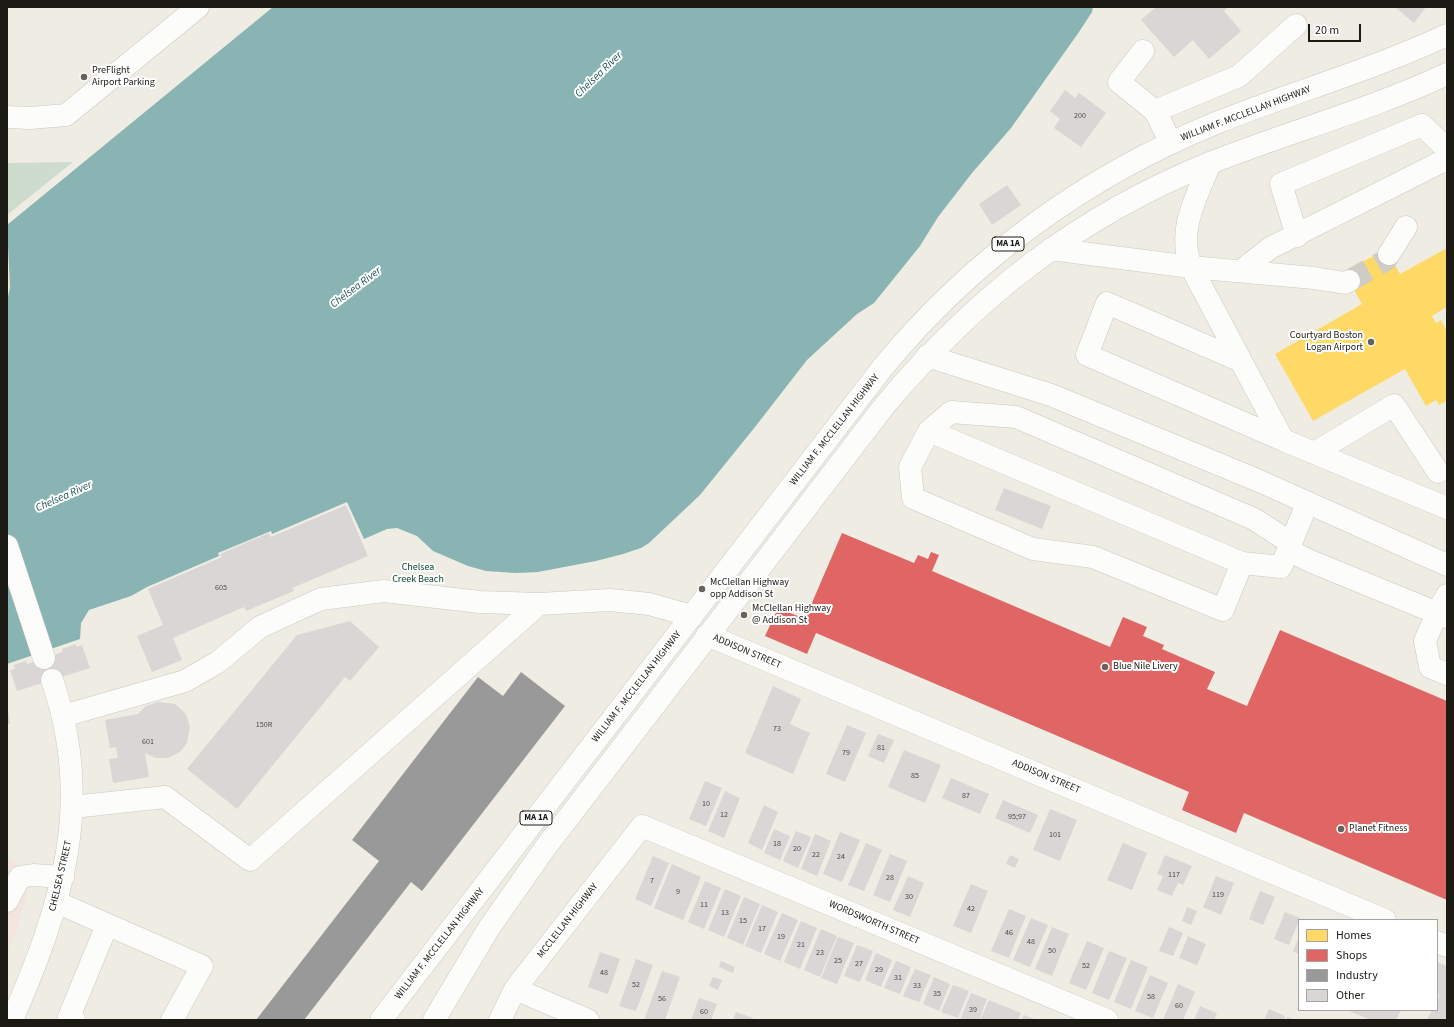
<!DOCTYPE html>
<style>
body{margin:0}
#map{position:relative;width:1454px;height:1027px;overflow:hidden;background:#eeece3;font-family:"Source Sans 3",sans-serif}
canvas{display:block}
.frame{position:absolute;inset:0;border:8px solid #1b1a14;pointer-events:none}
.legend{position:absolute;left:1298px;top:919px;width:140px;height:92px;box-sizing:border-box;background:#fff;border:1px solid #a4a3a1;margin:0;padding:5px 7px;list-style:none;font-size:12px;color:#1b1a14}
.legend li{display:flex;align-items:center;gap:8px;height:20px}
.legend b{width:20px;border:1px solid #a4a3a1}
.scale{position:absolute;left:1308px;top:24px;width:53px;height:18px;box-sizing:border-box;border:2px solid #1b1a14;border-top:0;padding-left:5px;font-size:12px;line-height:14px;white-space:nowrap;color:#1b1a14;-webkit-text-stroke:3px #fff;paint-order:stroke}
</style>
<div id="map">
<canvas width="1454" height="1027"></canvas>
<div class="frame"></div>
<ul class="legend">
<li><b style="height:11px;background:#ffd966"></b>Homes</li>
<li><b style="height:11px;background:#e06666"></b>Shops</li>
<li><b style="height:11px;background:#999"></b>Industry</li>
<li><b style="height:11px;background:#d9d6d5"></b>Other</li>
</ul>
<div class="scale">20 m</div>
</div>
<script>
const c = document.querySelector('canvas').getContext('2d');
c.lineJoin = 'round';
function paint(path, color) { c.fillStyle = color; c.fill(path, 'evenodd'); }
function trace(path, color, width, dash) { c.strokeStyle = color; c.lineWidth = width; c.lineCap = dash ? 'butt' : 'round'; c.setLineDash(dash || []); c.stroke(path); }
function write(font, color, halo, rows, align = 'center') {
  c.font = font + ' "Source Sans 3",sans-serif'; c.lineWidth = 4; c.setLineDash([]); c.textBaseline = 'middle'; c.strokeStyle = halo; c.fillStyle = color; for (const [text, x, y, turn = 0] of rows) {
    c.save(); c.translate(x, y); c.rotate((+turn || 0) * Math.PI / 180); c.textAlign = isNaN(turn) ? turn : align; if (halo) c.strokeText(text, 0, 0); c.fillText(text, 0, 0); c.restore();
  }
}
paint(new Path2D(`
 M 7,853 L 10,859 L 31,877 L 17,929 L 7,954 Z`), '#f4e4df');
paint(new Path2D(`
 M 73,162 L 7,215 L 7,163 Z`), '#cedcce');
paint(new Path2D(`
 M 7,236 L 9,240 L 10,287 L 7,302 Z`), '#efe8d0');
paint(new Path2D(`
 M 273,7 L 1093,7 L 1092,12 L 1079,32 L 1011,128 L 972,173 L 938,217 L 920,246 L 874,303 L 857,314 L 807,360 L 755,427 L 700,495 L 649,543 L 641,548 L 623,554 L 596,561 L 538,572 L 516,573 L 486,571 L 468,566 L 433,551 L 417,536 L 397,528 L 387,529 L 364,539 L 347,502 L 272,534 L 271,531 L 218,553 L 219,556 L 147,587 L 131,596 L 89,610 L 81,623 L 80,639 L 7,664 L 7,302 L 10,287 L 7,225 Z`), '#89b4b3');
paint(new Path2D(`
 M 1447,248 L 1447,307 L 1432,316 L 1436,323 L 1441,320 L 1447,331 L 1447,401 L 1439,405 L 1436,400 L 1426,406 L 1405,369 L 1313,421 L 1275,354 L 1362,304 L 1344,272 L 1386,249 L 1400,274 Z`), '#ffd966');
paint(new Path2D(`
 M 842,533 L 914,563 L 918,555 L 928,559 L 931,552 L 939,555 L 932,571 L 1110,647 L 1123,617 L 1147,627 L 1143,636 L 1164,645 L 1162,649 L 1215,672 L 1207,689 L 1247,706 L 1280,630 L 1447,701 L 1447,900 L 1244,813 L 1236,833 L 1182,810 L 1189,792 L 816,633 L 807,654 L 765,636 L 778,608 L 805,619 Z`), '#e06666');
paint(new Path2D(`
 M 521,672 L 565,706 L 422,891 L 411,882 L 304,1020 L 256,1020 L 379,861 L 352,840 L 478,677 L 503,696 Z`), '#999');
paint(new Path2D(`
 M 1156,7 L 1228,7 L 1224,11 L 1241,31 L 1209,59 L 1193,40 L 1174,57 L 1141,20 Z
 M 1395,7 L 1426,7 L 1414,23 Z
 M 1065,90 L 1075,98 L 1079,93 L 1106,113 L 1081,147 L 1054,128 L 1060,119 L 1050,111 Z
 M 1007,185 L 1021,205 L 992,225 L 979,204 Z
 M 1004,488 L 1051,506 L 1042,529 L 995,510 Z
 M 346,505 L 368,556 L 292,588 L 294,591 L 246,611 L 244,607 L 173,638 L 182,660 L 152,672 L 137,636 L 163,625 L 148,589 L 222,557 L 220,554 L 269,533 L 271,537 Z
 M 350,621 L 379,647 L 350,681 L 345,677 L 237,809 L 187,769 L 297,635 Z
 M 76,644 L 77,647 L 82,645 L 90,668 L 17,691 L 10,670 L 15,669 L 14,665 L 26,661 L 27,664 L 63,652 L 62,649 Z
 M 773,686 L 801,699 L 790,724 L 810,733 L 793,774 L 745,753 Z
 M 7,702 L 10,724 L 7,724 Z
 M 158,702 L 175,704 L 186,714 L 190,727 L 187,743 L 180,752 L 168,758 L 156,758 L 145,753 L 149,777 L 113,783 L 109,759 L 118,758 L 116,747 L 110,748 L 105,720 L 138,714 L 146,706 Z
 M 847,725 L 866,733 L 845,782 L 826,774 Z
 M 878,734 L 894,740 L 884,763 L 868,756 Z
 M 904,750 L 941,765 L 925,803 L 888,787 Z
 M 951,778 L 989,794 L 980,814 L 942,798 Z
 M 705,781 L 722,788 L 706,826 L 689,819 Z
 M 725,791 L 740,798 L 724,838 L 708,831 Z
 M 1003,800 L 1038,815 L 1030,833 L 995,818 Z
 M 764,805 L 778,812 L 762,850 L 748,843 Z
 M 1050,809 L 1077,820 L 1060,861 L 1033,850 Z
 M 774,829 L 790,836 L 780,860 L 764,853 Z
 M 796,831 L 811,837 L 798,868 L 783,861 Z
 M 840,832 L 860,840 L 842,882 L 823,874 Z
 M 815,834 L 831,841 L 817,876 L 801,869 Z
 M 866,843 L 882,850 L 864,891 L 848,885 Z
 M 1123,843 L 1147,853 L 1132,890 L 1107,880 Z
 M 890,854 L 907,861 L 890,902 L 873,895 Z
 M 1010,855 L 1019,859 L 1015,868 L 1006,864 Z
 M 1165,855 L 1192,866 L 1183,885 L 1178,883 L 1172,896 L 1157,890 L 1163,876 L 1157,874 Z
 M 653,856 L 669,863 L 651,906 L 635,899 Z
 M 672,864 L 701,877 L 683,920 L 654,908 Z
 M 908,876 L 924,883 L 910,917 L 893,910 Z
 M 1216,876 L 1234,883 L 1221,915 L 1203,907 Z
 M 705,881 L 721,888 L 704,929 L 688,922 Z
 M 971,884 L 988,891 L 971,933 L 953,926 Z
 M 725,889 L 741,896 L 724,937 L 708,930 Z
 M 1260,891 L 1275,897 L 1263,925 L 1249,919 Z
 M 744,897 L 760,904 L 743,945 L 727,938 Z
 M 762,905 L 778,912 L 761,953 L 745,946 Z
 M 1187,907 L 1197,911 L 1191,925 L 1182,921 Z
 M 1009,909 L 1026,916 L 1009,958 L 991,951 Z
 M 1285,912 L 1300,918 L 1289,945 L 1274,939 Z
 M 782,913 L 798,920 L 780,961 L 764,954 Z
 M 1031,918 L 1048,925 L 1030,967 L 1013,960 Z
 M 801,921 L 817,928 L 800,969 L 784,962 Z
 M 1052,927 L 1069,934 L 1052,976 L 1035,969 Z
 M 1169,927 L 1183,933 L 1173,956 L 1159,951 Z
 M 821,929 L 837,936 L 820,977 L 804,970 Z
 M 1188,936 L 1206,944 L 1197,965 L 1179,958 Z
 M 838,937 L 854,943 L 837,984 L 821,978 Z
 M 1299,937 L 1299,954 L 1293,951 Z
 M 1087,941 L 1104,948 L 1086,990 L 1069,983 Z
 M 857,945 L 873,951 L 860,982 L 844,976 Z
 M 1109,951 L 1127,958 L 1109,1000 L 1092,993 Z
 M 600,952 L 620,959 L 608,994 L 588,987 Z
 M 876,953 L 892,960 L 881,987 L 865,980 Z
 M 636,959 L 653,965 L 636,1011 L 619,1006 Z
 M 1131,960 L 1148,967 L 1131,1009 L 1114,1002 Z
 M 721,961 L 735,967 L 733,973 L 719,967 Z
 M 896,961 L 911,967 L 900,994 L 884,988 Z
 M 1437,962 L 1447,966 L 1447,1020 L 1427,1020 L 1432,1010 L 1437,1010 L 1439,994 L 1437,993 Z
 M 915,969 L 931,975 L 919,1002 L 903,996 Z
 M 662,971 L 680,977 L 665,1020 L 644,1020 Z
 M 1150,975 L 1168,983 L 1153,1018 L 1135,1011 Z
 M 713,977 L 722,980 L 718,990 L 709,986 Z
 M 934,977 L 950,984 L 939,1011 L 923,1004 Z
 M 1178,984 L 1195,992 L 1183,1020 L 1163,1020 Z
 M 953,985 L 969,991 L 958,1018 L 941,1012 Z
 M 971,993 L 987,999 L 979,1020 L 960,1020 Z
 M 699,998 L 717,1004 L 711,1020 L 691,1020 Z
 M 989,1000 L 1021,1013 L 1018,1020 L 980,1020 Z
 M 1200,1006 L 1217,1013 L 1214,1020 L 1194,1020 Z
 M 1269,1009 L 1285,1016 L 1284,1020 L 1264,1020 Z
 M 1347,1010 L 1401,1010 L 1396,1020 L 1371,1020 Z
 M 736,1012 L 753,1018 L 752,1020 L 733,1020 Z
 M 1024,1015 L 1037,1020 L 1021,1020 Z
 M 1287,1017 L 1295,1020 L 1286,1020 Z`), '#d9d6d5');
trace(new Path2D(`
 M 1349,281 L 1386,260 L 1389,254`), '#ceccc4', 22, [22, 11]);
const minor = new Path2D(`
 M 1143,51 L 1119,82 L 1155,111 L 1171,143
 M 1155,111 L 1239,76 L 1296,25
 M 7,117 L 30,118 L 66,115 L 198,7
 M 1210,163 C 1196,199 1177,229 1191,267 L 1283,440 L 1447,508
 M 1297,236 L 1281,184 L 1422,125 L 1447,149
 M 1051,249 L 1191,267 L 1314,278 L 1345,283 L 1349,281
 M 1389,254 L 1406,227
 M 1241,271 L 1270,248 L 1447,159
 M 927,356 L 1051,395 L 1257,480 L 1447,565
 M 1241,361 L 1107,303 L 1087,355 L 1283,440
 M 929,431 L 951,412 L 1016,417 L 1254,519 L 1291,543
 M 1314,453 L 1394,405 L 1438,472
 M 1288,550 L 1310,561 L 1437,613 L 1447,595
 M 1242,563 L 929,431 L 910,467 L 913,498 L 1033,549 L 1093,557 L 1223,610 L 1242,563 L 1281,567 L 1307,504
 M 1447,617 L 1437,613 L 1425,641 L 1430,667 L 1447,674
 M 707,635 L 1385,920
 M 63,716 L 185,681 L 218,662 L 260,627 L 321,599 L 384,591 L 480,602 L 539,604
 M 73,807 L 165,797 L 250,860 L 539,604 L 610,600 L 649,604 L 692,616
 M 7,901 L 20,877 L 33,875 L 63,877
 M 56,902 L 202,966 L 172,1020
 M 1437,942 L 1447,946
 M 515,989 L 588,1020
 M 74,1020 L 69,1017 L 107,925
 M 500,1020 L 515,989 L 642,826 L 1107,1020`);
const major = new Path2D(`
 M 7,546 L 44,658
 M 12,1020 C 62,905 95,803 52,680`);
const highway = new Path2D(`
 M 381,1020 L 883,367 C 972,259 1086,176 1216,123 C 1293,92 1372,70 1447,35
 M 434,1020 L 489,928 L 545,848 L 885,405 C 977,296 1077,217 1210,163 C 1288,132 1370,110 1447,74`);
trace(minor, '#cac8c1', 23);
trace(major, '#cac8c1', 23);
trace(highway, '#cac8c1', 23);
trace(minor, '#fcfcfb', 22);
trace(major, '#fcfcfb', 22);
trace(highway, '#fcfcfb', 22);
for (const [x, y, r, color] of [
 [84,77,4,"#65645c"],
 [1371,342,4,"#65645c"],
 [702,589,4,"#65645c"],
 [744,615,4,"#65645c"],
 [1105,667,4,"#65645c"],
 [1341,829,4,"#65645c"]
]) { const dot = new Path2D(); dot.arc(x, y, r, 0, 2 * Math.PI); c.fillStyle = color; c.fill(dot); trace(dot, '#fff', 1.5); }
write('8px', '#4c4a45', null, [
 ["200",1080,116],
 ["605",221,588],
 ["150R",264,725],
 ["73",777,729],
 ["601",148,742],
 ["81",881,748],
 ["79",846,753],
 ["85",915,776],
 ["87",966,796],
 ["10",706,804],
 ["12",724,815],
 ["95;97",1017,817],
 ["101",1055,835],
 ["18",777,844],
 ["20",797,849],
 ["22",816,855],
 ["24",841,857],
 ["117",1174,875],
 ["28",890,878],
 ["7",652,881],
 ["9",678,892],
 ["119",1218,895],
 ["30",909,897],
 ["11",704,905],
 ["42",971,909],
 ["13",725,913],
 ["15",743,921],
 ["17",762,929],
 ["46",1009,933],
 ["19",781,937],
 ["48",1031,942],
 ["21",801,945],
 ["50",1052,951],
 ["23",820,953],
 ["25",838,961],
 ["27",859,964],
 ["52",1086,966],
 ["29",879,970],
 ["48",604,973],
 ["31",898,978],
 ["52",636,985],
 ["33",917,986],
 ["35",937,994],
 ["58",1151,997],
 ["56",662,999],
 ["60",1179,1006],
 ["39",973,1010],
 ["60",704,1012]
]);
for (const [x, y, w] of [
 [1008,244,32],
 [536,818,32]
]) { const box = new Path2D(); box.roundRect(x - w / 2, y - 7, w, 14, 3); c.fillStyle = '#fff'; c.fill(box); trace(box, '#1b1a14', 1); }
write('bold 9px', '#1b1a14', null, [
 ["MA 1A",1008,244],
 ["MA 1A",536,818]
]);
write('10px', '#1b1a14', '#fff', [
 ["PreFlight",92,71],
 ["Airport Parking",92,83],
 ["Courtyard Boston",1363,336,"right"],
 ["Logan Airport",1363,348,"right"],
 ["McClellan Highway",710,583],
 ["opp Addison St",710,595],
 ["McClellan Highway",752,609],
 ["@ Addison St",752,621],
 ["Blue Nile Livery",1113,667],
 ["Planet Fitness",1349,829]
], 'left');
write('10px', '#1b1a14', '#fff', [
 ["WILLIAM F. MCCLELLAN HIGHWAY",1246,114,-21],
 ["WILLIAM F. MCCLELLAN HIGHWAY",835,430,-52],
 ["ADDISON STREET",747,652,23],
 ["WILLIAM F. MCCLELLAN HIGHWAY",637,687,-52],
 ["ADDISON STREET",1046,777,23],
 ["CHELSEA STREET",61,876,-77],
 ["MCCLELLAN HIGHWAY",568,921,-52],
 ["WORDSWORTH STREET",874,923,23],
 ["WILLIAM F. MCCLELLAN HIGHWAY",440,944,-52]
]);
write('10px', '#003f24', '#fff', [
 ["Chelsea",418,568],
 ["Creek Beach",418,580]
]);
write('italic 11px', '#195153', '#fff', [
 ["Chelsea River",599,75,-44],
 ["Chelsea River",356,288,-37],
 ["Chelsea River",64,497,-24]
]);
</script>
